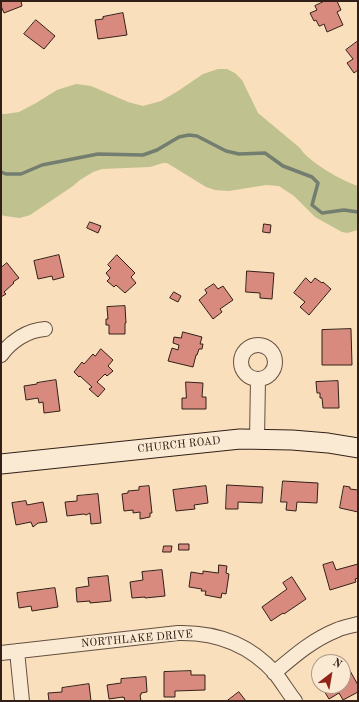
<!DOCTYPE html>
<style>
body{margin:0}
#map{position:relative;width:359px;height:702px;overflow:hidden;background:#f9dfbb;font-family:"Old Standard TT",serif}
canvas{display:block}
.frame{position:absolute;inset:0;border:2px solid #322018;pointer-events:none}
.north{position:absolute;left:311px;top:654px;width:40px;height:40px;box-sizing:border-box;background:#fbead3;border:1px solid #ab9988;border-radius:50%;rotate:31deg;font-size:11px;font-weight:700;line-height:16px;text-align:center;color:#322018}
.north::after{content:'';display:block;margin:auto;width:14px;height:18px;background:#8f2418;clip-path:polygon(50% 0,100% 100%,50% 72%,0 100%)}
</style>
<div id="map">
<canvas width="359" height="702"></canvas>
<div class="frame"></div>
<div class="north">N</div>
</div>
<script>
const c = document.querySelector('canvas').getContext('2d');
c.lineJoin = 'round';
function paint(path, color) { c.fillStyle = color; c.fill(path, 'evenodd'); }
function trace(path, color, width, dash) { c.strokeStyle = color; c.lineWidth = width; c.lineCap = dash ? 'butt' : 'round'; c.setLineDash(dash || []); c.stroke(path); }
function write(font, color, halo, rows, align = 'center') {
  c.font = font + ' "Old Standard TT",serif'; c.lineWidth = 3.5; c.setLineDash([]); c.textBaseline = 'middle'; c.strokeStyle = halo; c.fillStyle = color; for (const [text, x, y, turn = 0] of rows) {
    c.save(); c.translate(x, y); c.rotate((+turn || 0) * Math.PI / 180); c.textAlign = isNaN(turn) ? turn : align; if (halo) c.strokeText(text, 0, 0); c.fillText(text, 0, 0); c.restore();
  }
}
paint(new Path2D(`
 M 218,69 L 227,69 L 235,73 L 242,80 L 258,113 L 300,148 C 307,161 344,182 358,186 L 358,230 L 347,233 L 342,232 L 315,217 L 294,196 L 279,186 L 266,185 L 229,191 L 215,190 L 206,187 L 167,163 L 163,163 L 150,167 L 102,169 L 93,172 L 80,180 L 73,186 L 30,215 L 20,218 L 5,216 L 1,215 L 1,114 L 5,114 L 19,112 L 36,103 L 57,90 L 76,84 L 91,86 L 105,92 L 128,102 L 143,106 L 161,101 L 178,91 L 203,74 Z`), '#bfc18f');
trace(new Path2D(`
 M 1,172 L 6,174 L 21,174 L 42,165 L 98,154 L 143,155 L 157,150 L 179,137 L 189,135 L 197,136 L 226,151 L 239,154 L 265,153 L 283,166 L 312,177 L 318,183 L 312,205 L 322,213 L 344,210 L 358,212`), '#737e70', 3.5);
const building = new Path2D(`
 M 1,1 L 21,1 L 22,6 L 4,13 L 1,6 Z
 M 325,1 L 337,1 L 341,10 L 337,12 L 343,25 L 327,32 L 324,24 L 320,26 L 319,26 L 316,20 L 314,21 L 310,13 L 317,10 L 315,6 Z
 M 123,13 L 127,35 L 98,39 L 95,20 L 103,19 L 103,17 Z
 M 36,20 L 55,36 L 44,49 L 24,34 Z
 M 358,41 L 358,70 L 354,73 L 347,63 L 353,59 L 346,50 Z
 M 90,222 L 101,226 L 98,233 L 87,228 Z
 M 264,224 L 271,225 L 270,233 L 263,232 Z
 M 59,255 L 64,277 L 53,280 L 52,276 L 38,279 L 34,261 Z
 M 117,255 L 135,273 L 131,277 L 136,283 L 125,293 L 116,285 L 114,287 L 107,281 L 110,278 L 106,273 L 111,268 L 108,265 Z
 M 7,263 L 19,278 L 13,282 L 14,283 L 4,292 L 6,294 L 1,297 L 1,268 Z
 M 247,271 L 274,273 L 272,299 L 260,298 L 260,293 L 246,292 Z
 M 306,278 L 311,283 L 315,278 L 322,283 L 323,282 L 331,289 L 309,315 L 300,307 L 305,302 L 294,293 Z
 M 214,284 L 218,289 L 223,286 L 233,300 L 220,309 L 222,312 L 213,319 L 199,300 L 207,293 L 205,290 Z
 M 174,292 L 181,296 L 178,302 L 170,298 Z
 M 125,306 L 126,323 L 125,323 L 125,334 L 109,334 L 109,325 L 106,325 L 106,319 L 108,319 L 107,307 Z
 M 351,329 L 352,365 L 322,365 L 322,330 Z
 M 183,332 L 202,337 L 200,344 L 203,344 L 202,349 L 199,349 L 197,355 L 196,355 L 193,367 L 168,361 L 172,348 L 178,350 L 179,345 L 173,343 L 174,337 L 181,338 Z
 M 101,349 L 113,360 L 108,366 L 113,371 L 107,376 L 105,374 L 97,382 L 105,389 L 98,397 L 89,389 L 92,387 L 80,376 L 79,377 L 74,372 L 82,362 L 84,364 L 93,354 L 95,356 Z
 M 56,380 L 60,411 L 44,413 L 43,402 L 39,403 L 38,398 L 26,400 L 24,386 L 37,384 L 37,383 Z
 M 338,381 L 339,408 L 323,408 L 322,398 L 320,398 L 320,393 L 317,393 L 316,382 Z
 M 186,382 L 203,383 L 202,397 L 206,397 L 206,409 L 182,409 L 182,398 L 186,398 Z
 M 283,481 L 318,483 L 317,503 L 297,502 L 296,511 L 286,510 L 287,502 L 281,502 Z
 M 227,485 L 263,487 L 262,503 L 238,502 L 238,509 L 226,509 Z
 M 149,486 L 152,513 L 150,513 L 150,517 L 140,519 L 140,512 L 133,513 L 133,510 L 124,511 L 122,494 L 128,493 L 128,491 L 139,490 L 139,487 Z
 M 206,486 L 208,503 L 194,505 L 195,509 L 176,511 L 173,490 Z
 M 344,486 L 350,487 L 350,489 L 358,490 L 358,512 L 340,508 Z
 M 98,494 L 101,523 L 91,524 L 90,513 L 86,515 L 84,514 L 67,516 L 65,502 L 77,501 L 77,496 Z
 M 26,501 L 27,505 L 43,502 L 47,522 L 38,523 L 33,527 L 31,522 L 16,525 L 12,503 Z
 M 179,544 L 189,544 L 189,550 L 179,550 Z
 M 164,546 L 172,546 L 171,552 L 163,552 Z
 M 333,562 L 336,570 L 358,564 L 358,578 L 355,579 L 356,582 L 330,590 L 323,565 Z
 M 219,565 L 227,566 L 226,573 L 229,574 L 226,594 L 222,593 L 221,598 L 205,595 L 206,591 L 201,591 L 202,589 L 189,587 L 191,572 L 203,574 L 203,571 L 218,573 Z
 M 162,570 L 165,596 L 145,598 L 145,597 L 132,598 L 130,582 L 143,580 L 142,572 Z
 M 108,576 L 111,601 L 90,603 L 90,601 L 77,602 L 76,588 L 89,586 L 88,578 Z
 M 292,577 L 306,599 L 284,614 L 283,613 L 271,621 L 262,607 L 287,589 L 283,583 Z
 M 55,588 L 58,607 L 32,611 L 31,606 L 19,608 L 17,593 Z
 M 349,669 L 358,685 L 358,692 L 343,700 L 339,693 L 329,699 L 321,686 L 343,686 L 343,672 Z
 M 191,671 L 191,675 L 205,675 L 205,690 L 175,691 L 175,697 L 164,697 L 164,672 Z
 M 146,677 L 147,692 L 141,693 L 141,695 L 140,695 L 141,701 L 125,701 L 124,697 L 123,698 L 123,697 L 109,699 L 107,685 L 121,683 L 121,679 Z
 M 89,684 L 91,701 L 49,701 L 48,693 L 62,692 L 62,688 Z
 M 239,692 L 246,701 L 227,701 Z`);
paint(building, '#d98a7f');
trace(building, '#322018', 1);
const street = new Path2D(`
 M241 362a17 17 0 1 1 34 0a17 17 0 1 1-34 0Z
 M 1,355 C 11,341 28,330 45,329
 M 257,439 L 258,379
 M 17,651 L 22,701
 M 1,653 L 178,633 C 216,632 249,644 275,673 C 282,682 288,692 295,701
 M 274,673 C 294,656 312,640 337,630 C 343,627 351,626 358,624`);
const secondary = new Path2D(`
 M 1,464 L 240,439 L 292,440 L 328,443 L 358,448`);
trace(street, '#645041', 16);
trace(secondary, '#322018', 21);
trace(street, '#fbead3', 14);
trace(secondary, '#fbead3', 19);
write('11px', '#322018', '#fbead3', [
 ["CHURCH ROAD",179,445,-6],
 ["NORTHLAKE DRIVE",137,639,-5]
]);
</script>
